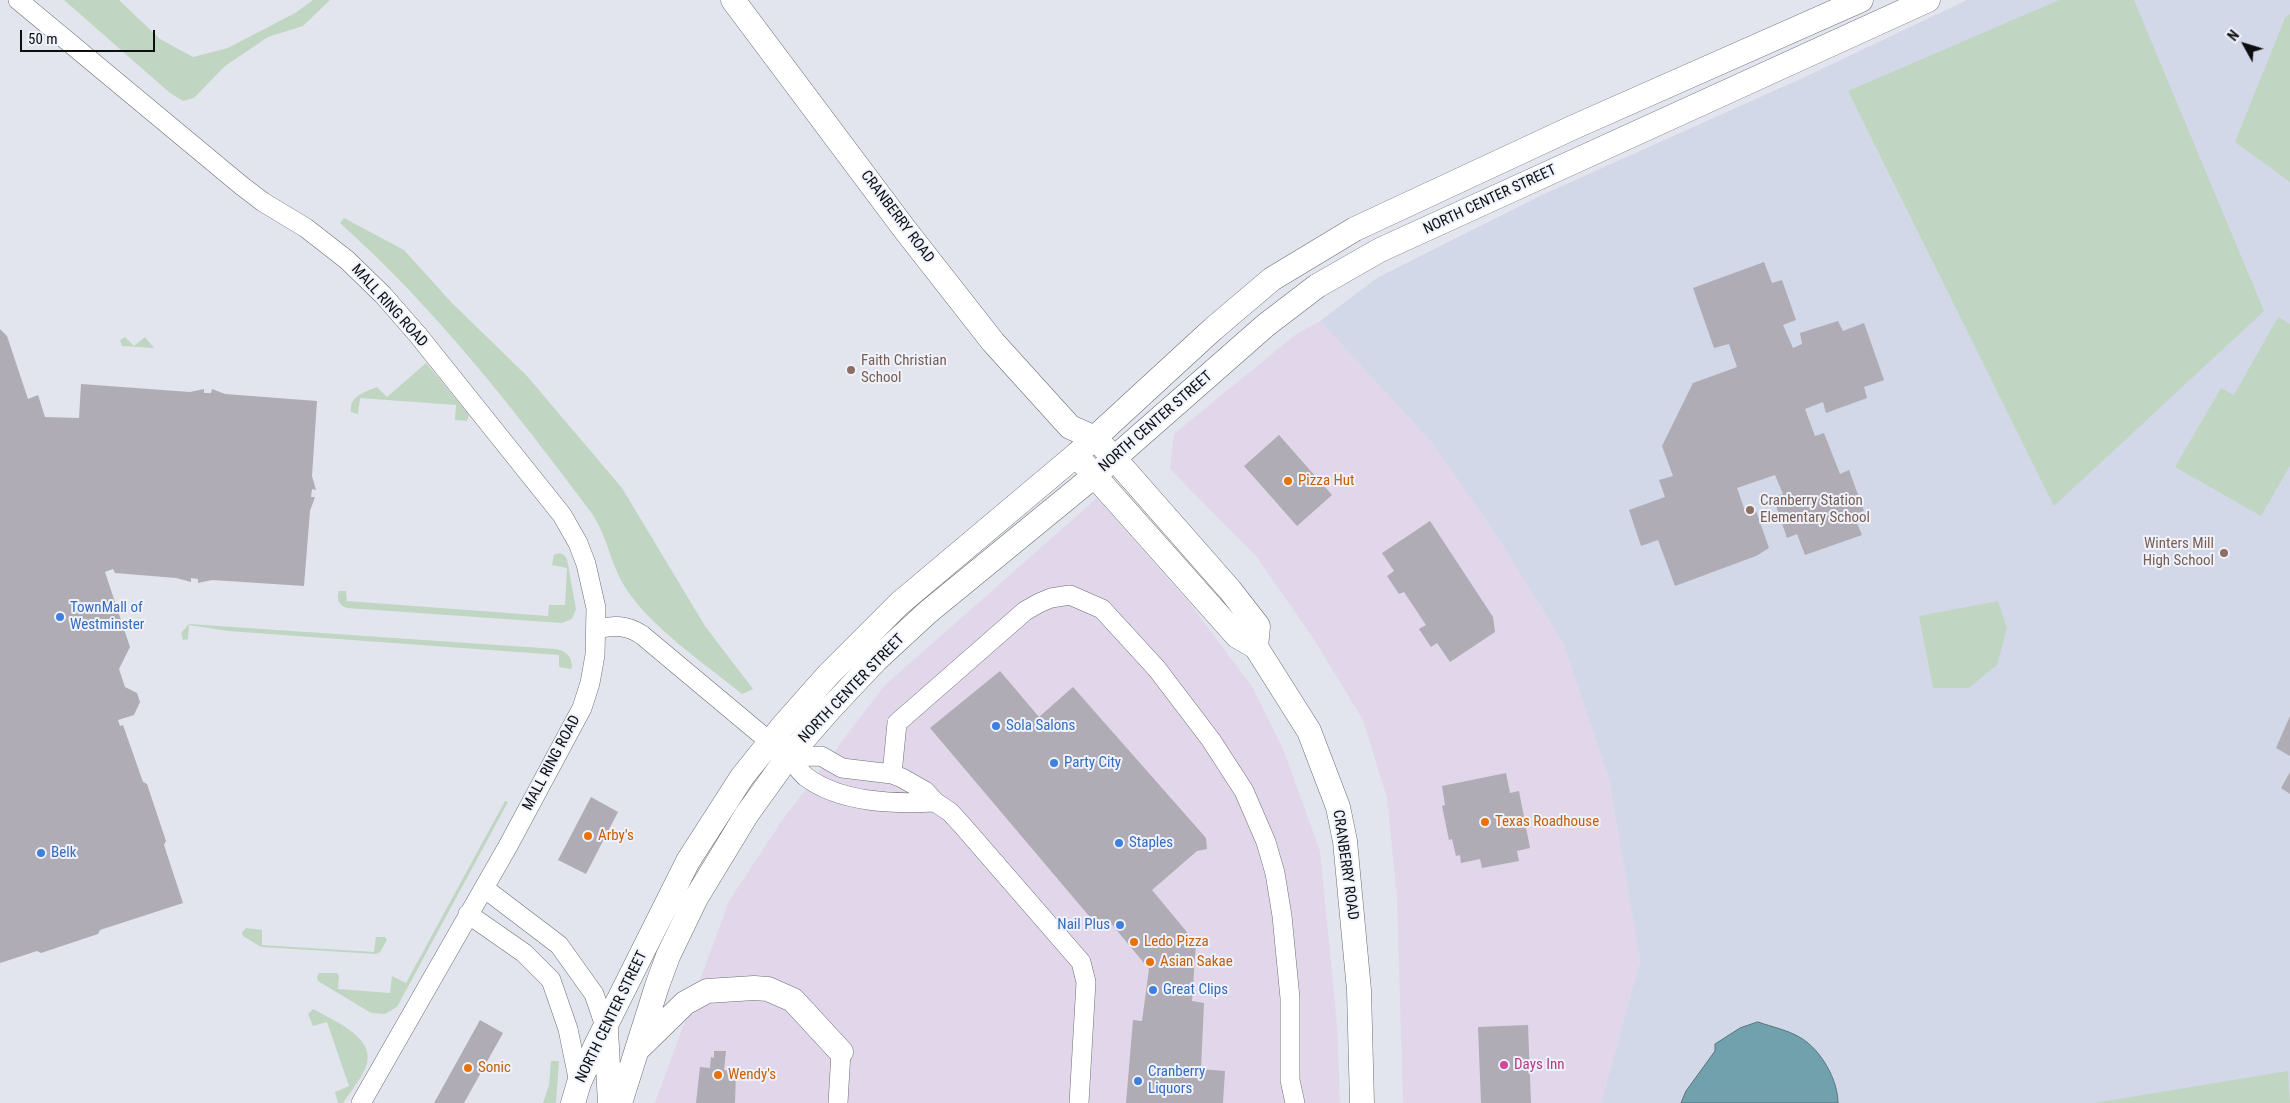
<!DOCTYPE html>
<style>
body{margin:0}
#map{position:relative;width:2290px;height:1103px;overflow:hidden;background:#e2e5ed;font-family:"Roboto Condensed",sans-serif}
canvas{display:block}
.north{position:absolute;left:2220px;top:20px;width:50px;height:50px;-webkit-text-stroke:4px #eff2fb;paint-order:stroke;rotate:309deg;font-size:14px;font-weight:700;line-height:20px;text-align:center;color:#0d0e10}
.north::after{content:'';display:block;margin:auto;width:18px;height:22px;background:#0d0e10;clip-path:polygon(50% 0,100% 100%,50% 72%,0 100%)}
.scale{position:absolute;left:20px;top:30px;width:135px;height:22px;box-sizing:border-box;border:2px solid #0d0e10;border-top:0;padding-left:6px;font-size:15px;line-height:18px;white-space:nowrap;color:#0d0e10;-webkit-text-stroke:4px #eff2fb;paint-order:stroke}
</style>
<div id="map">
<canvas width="2290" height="1103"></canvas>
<div class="north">N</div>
<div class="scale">50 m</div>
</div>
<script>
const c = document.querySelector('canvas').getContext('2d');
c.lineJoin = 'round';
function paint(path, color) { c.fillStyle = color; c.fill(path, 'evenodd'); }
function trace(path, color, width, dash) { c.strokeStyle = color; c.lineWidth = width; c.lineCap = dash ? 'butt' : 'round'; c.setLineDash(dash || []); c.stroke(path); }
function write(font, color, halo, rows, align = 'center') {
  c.font = font + ' "Roboto Condensed",sans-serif'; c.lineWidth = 4; c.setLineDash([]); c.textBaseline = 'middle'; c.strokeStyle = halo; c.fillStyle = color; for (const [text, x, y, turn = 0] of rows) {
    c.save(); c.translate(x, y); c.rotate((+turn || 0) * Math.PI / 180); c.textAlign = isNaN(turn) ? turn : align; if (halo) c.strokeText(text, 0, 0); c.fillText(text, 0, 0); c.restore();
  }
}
paint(new Path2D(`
 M 1320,321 L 1433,444 L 1498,538 L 1563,643 L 1609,779 L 1640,961 L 1601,1103 L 1403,1103 L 1397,897 L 1387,798 L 1363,720 L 1313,638 L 1256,556 L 1170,469 L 1174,434 L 1295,335 Z
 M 1097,498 L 1191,605 L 1253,688 L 1283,749 L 1320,851 L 1337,1025 L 1340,1103 L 655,1103 L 729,901 L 781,822 L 884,686 Z`), '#e2d6ea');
paint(new Path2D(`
 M 1967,0 L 2290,0 L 2290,1103 L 1601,1103 L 1640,961 L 1609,779 L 1563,643 L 1498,538 L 1433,444 L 1320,321 L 1377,278 L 1542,195 L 1807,76 Z`), '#d2d8e8');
paint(new Path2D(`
 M 64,0 L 119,0 L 160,39 L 193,57 L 228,48 L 295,13 L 313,0 L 330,0 L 303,26 L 268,37 L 225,66 L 194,98 L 183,101 L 170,93 Z
 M 2059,0 L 2134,0 L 2264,311 L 2054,506 L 1848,91 Z
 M 2290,14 L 2290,182 L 2235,142 L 2285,18 Z
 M 344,218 L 404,250 L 451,302 L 527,376 L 622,488 L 705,626 L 753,689 L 742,694 C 705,664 649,626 625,587 C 610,564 607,533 590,511 C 512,407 437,310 340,223 Z
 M 2278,317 L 2290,324 L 2290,466 L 2261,516 L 2175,467 L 2221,388 L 2234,395 Z
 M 125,337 L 134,346 L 145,337 L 154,348 L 122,346 L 120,340 Z
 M 426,363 L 469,415 L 467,421 L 455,420 L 456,405 L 360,398 L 358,414 L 351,412 C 349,396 365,392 377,387 L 387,397 Z
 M 559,553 L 564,555 L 567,559 L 576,609 L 572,619 L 562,623 L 347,608 C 339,606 336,599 339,591 L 346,591 L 347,601 L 548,616 L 549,605 L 565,605 L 567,568 L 552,565 L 554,555 Z
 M 1998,601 L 2007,628 L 1997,665 L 1969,688 L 1933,688 L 1919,616 Z
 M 189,624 L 556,649 C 566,651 572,656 572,667 L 571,669 L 559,667 L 559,655 L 228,631 L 189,625 L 188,639 L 183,640 L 181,633 Z
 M 505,801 L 508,802 L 397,1007 L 385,1014 L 371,1013 L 318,981 L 317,977 L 319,973 L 337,973 L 339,976 L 338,989 L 390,993 L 392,976 L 406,983 Z
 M 246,928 L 262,930 L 262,945 L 374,952 L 376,937 L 385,937 L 387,940 L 380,952 L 376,954 L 261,947 L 243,936 L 242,932 Z
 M 313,1009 C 332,1020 374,1036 367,1063 C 363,1077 351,1091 343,1103 L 338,1103 L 335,1092 L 349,1086 L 327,1022 L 313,1026 L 308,1014 Z
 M 551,1061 L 559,1061 L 556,1103 L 543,1103 L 549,1085 Z
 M 2288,1071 L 2290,1103 L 2094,1103 Z`), '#c0d6c2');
const water = new Path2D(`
 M 1758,1022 C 1772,1027 1788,1030 1801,1038 C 1821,1050 1838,1080 1838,1103 L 1681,1103 L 1686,1091 L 1715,1051 L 1715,1044 L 1740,1028 Z`);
paint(water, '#72a1ae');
trace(water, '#54757f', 1);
paint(new Path2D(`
 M 1764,262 L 1772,283 L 1782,280 L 1796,320 L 1783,325 L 1793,348 L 1802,344 L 1800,333 L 1838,321 L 1843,331 L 1864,323 L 1884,380 L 1864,387 L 1867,398 L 1826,413 L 1823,402 L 1805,409 L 1815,436 L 1824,433 L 1840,474 L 1849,470 L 1864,511 L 1853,514 L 1862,535 L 1805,555 L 1797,534 L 1787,538 L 1773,497 L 1783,494 L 1775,475 L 1737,488 L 1744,508 L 1754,505 L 1769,548 L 1756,556 L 1675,586 L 1658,540 L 1641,546 L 1629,510 L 1665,497 L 1659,480 L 1673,476 L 1662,446 L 1693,383 L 1737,367 L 1729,344 L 1714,348 L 1693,288 Z
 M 0,329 L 7,336 L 28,399 L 38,395 L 45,417 L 79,418 L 81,384 L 190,392 L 204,389 L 204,393 L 211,393 L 212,389 L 225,394 L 317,401 L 312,476 L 316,490 L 312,489 L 311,497 L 315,497 L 310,511 L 304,586 L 212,580 L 198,583 L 198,579 L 191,578 L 191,582 L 176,578 L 115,573 L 113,569 L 105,572 L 130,647 L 119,669 L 125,687 L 137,693 L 140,702 L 134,715 L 118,720 L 120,726 L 123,725 L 143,782 L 147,784 L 166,841 L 164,845 L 183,903 L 100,930 L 98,934 L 41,953 L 37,951 L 0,963 Z
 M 1279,435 L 1332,495 L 1297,526 L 1244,466 Z
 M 1430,521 L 1493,617 L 1495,632 L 1450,662 L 1437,643 L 1431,647 L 1419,629 L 1426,625 L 1404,592 L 1399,594 L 1387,576 L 1394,571 L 1382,553 Z
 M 1000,671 L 1039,717 L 1073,687 L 1206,838 L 1207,849 L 1197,851 L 1152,890 L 1196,943 L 1192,1001 L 1204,1003 L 1201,1069 L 1225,1071 L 1223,1103 L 1126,1103 L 1133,1020 L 1142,1021 L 1149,969 L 1109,921 L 1100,929 L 930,728 Z
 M 2290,716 L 2290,756 L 2276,748 Z
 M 2290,772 L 2290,794 L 2281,788 Z
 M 1506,773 L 1510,793 L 1519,791 L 1530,848 L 1517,851 L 1519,861 L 1482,868 L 1480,859 L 1461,863 L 1460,855 L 1456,856 L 1452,839 L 1449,840 L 1442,806 L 1445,805 L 1442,786 Z
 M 591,797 L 618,812 L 586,874 L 558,860 Z
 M 480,1020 L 503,1033 L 464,1103 L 434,1103 Z
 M 1528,1025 L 1531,1103 L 1481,1103 L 1478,1027 Z
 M 714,1051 L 726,1051 L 724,1070 L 736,1071 L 735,1103 L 696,1103 L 700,1067 L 710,1068 L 711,1057 L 714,1058 Z`), '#afacb5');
const minor = new Path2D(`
 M 18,0 L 242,186 L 263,202 L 306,228 L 347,260 L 383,295 L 418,335 L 562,515 L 578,543 L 586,564 L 596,608 L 595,655 L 590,683 L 582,708 L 508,846 L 361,1103
 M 597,629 C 615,625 627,625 642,635 L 788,757 C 794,763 800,772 806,777 C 841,803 894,804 935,802
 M 788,757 L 821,756 L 842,768 L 892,774 L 902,778 L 925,791 L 935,802 L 950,812 L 962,825 L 1074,954 L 1081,962 L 1086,982 L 1079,1103
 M 892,774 L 897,723 L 1025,611 L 1039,603 L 1051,598 L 1070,595 L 1102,609 L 1157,669 L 1211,740 L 1244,791 L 1266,842 L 1275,873 L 1282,916 L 1290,998 L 1290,1080 L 1295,1103
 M 484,888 L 559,945 L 594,994 L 605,1026
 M 468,914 L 524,953 L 551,980 L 568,1029 L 579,1083
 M 838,1103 L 841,1052`);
const tertiary = new Path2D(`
 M 733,0 L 906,231 L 993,342 L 1070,427 L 1095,438 L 1114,458 L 1230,590 L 1258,626 L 1256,647
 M 1084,464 L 1237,636 L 1256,647 L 1309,731 L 1338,807 L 1345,841 L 1359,990 L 1362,1103
 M 606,1030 L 610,1103
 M 639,1048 L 685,1003 L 707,991 L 754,988 L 768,989 L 793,1000 L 841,1052
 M 573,1103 L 579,1083 L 597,1043 L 688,861 L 742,777 L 782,727 L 828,675 L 900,603 L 1076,455 L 1213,329 L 1272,279 L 1355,229 L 1574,127 L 1861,0
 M 620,1103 L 657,986 L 668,956 L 696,898 L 747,814 L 788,757 L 829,710 L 876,660 L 928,612 L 1094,476 L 1266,325 L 1317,286 L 1380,250 L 1928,0`);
trace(minor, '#6b6e75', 20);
trace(tertiary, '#6b6e75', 25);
trace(minor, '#fff', 19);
trace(tertiary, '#fff', 24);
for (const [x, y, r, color] of [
 [851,370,5,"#8d6e63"],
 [1288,481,5,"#e8710a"],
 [1750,510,5,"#8d6e63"],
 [2224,553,5,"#8d6e63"],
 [60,617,5,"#3f7fe0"],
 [996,726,5,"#3f7fe0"],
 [1054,763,5,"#3f7fe0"],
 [1485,822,5,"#e8710a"],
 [588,836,5,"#e8710a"],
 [1119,843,5,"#3f7fe0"],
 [41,853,5,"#3f7fe0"],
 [1120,925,5,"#3f7fe0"],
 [1134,942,5,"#e8710a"],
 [1150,962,5,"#e8710a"],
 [1153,990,5,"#3f7fe0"],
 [1504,1065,5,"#d1479c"],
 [468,1068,5,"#e8710a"],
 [718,1075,5,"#e8710a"],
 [1138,1081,5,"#3f7fe0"]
]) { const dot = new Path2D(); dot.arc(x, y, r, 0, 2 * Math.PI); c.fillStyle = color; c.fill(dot); trace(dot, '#eff2fb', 2); }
write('15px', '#0d0e10', '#eff2fb', [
 ["NORTH CENTER STREET",1490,200,-25],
 ["CRANBERRY ROAD",897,217,53],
 ["MALL RING ROAD",389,306,48],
 ["NORTH CENTER STREET",1156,422,-41],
 ["NORTH CENTER STREET",852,689,-46],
 ["MALL RING ROAD",552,763,-62],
 ["CRANBERRY ROAD",1345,865,82],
 ["NORTH CENTER STREET",612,1017,-64]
]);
write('15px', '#785e54', '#eff2fb', [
 ["Faith Christian",861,361],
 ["School",861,378],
 ["Cranberry Station",1760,501],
 ["Elementary School",1760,518],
 ["Winters Mill",2214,544,"right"],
 ["High School",2214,561,"right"]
], 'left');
write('15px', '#c56008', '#eff2fb', [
 ["Pizza Hut",1298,481],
 ["Texas Roadhouse",1495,822],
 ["Arby's",598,836],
 ["Ledo Pizza",1144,942],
 ["Asian Sakae",1160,962],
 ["Sonic",478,1068],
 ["Wendy's",728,1075]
], 'left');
write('15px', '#366cbe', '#eff2fb', [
 ["TownMall of",70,608],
 ["Westminster",70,625],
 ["Sola Salons",1006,726],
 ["Party City",1064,763],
 ["Staples",1129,843],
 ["Belk",51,853],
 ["Nail Plus",1110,925,"right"],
 ["Great Clips",1163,990],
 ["Cranberry",1148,1072],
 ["Liquors",1148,1089]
], 'left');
write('15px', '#b23c85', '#eff2fb', [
 ["Days Inn",1514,1065]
], 'left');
</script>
